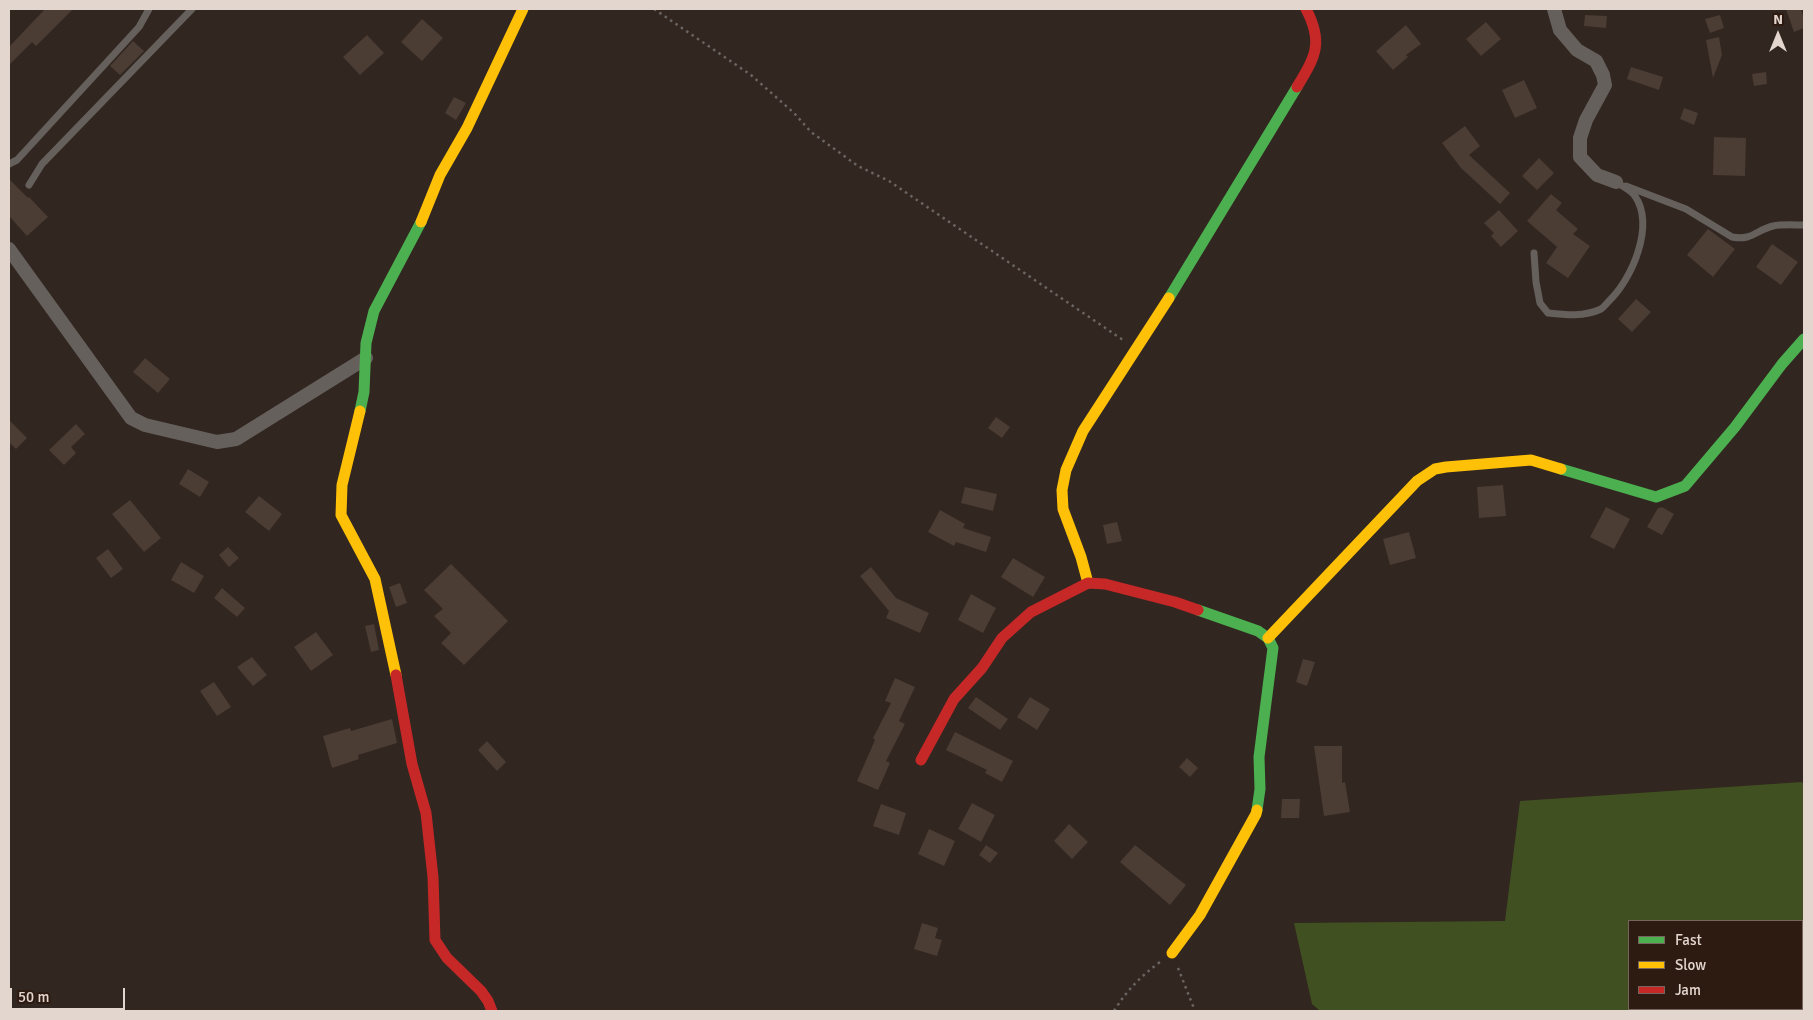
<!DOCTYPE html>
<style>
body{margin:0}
#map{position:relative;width:1813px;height:1020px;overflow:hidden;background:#312620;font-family:Signika,sans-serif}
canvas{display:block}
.frame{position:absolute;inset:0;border:10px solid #e3d6cf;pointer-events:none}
.legend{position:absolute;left:1628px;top:920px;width:175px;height:90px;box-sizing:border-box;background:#2d1a10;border:1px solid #76655c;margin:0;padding:6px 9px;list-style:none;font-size:15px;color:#e3d6cf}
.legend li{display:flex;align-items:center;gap:10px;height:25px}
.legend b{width:25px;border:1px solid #76655c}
.north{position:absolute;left:1753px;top:10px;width:50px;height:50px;-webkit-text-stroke:4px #2d1a10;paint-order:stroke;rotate:0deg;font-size:14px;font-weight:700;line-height:20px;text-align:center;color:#e3d6cf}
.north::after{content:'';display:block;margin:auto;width:18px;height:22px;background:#e3d6cf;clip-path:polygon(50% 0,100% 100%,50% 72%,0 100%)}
.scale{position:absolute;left:10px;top:988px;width:115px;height:22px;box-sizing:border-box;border:2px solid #e3d6cf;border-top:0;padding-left:6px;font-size:15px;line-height:18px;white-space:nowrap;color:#e3d6cf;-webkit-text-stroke:4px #2d1a10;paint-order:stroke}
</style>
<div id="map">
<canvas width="1813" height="1020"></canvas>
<div class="frame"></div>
<ul class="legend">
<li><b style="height:6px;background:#4caf50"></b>Fast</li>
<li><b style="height:6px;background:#ffc107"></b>Slow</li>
<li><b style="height:6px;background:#c62828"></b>Jam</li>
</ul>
<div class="north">N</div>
<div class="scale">50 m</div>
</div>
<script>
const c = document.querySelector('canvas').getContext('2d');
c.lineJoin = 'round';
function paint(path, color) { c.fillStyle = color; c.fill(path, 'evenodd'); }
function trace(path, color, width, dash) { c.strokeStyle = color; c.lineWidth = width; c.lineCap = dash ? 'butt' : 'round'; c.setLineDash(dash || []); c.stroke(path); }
paint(new Path2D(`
 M 1802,782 L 1804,785 L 1804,1011 L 1320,1011 L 1312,1004 L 1294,923 L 1505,921 L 1520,801 ZM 1629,921 L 1802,921 L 1802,1009 L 1629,1009 Z`), '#415020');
paint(new Path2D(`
 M 45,9 L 73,9 L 36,46 L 32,42 L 9,65 L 9,47 Z
 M 1786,9 L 1801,9 L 1804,19 L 1804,28 L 1794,32 Z
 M 1585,15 L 1607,16 L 1606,28 L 1584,26 Z
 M 1720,15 L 1724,28 L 1710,33 L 1705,19 Z
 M 422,19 L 443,38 L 422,61 L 401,42 Z
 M 1486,22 L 1501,39 L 1481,56 L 1466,39 Z
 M 1406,25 L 1421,44 L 1406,55 L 1408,57 L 1393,70 L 1376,51 Z
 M 367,35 L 384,53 L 360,75 L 343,57 Z
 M 1719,37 L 1722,55 L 1713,78 L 1706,40 Z
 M 133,41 L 144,51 L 120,75 L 110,66 Z
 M 1631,67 L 1663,77 L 1659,90 L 1627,79 Z
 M 1766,72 L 1767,84 L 1754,86 L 1752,74 Z
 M 1524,80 L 1537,108 L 1515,118 L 1502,90 Z
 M 454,97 L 466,103 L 456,120 L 445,113 Z
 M 1684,108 L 1698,113 L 1694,125 L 1680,119 Z
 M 1465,126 L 1480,146 L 1469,155 L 1510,193 L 1500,204 L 1461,168 L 1442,143 Z
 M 1714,137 L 1746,138 L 1745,176 L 1713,175 Z
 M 1539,158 L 1554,173 L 1537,190 L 1522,176 Z
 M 9,179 L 28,198 L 29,197 L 48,217 L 27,236 L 9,216 Z
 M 1551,194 L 1562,203 L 1556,210 L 1578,229 L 1573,234 L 1590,246 L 1568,278 L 1546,263 L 1557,247 L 1527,221 Z
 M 1499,210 L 1518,231 L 1501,247 L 1491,236 L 1494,233 L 1484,223 Z
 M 1708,229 L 1735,249 L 1713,277 L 1687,255 Z
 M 1772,244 L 1798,262 L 1781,285 L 1756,267 Z
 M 1636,299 L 1651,312 L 1632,332 L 1618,319 Z
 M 145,358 L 170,379 L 158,393 L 133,372 Z
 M 996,417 L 1010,427 L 1002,438 L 988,428 Z
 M 9,420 L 27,438 L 16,449 L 9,442 Z
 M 76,424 L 85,434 L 71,447 L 76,453 L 64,465 L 49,450 Z
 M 188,469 L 209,482 L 200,497 L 179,484 Z
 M 1503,485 L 1506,516 L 1479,518 L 1477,487 Z
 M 965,487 L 997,494 L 993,511 L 961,503 Z
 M 259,496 L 282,514 L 269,531 L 245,512 Z
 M 130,500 L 161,538 L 144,552 L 112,514 Z
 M 1606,507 L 1630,519 L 1614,549 L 1590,537 Z
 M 1662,507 L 1674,514 L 1662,535 L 1647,527 L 1658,508 Z
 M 940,510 L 965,524 L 963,528 L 991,537 L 986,552 L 956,542 L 954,546 L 928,532 Z
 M 1117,522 L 1122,541 L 1107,544 L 1103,525 Z
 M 1409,532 L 1416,558 L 1390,565 L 1383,539 Z
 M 228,547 L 239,558 L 229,567 L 219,555 Z
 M 108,549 L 123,569 L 111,578 L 96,558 Z
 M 1013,558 L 1045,577 L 1033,597 L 1001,577 Z
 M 181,562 L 204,576 L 194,593 L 171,580 Z
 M 451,564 L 508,621 L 464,665 L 441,643 L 451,633 L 434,616 L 443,609 L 424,590 Z
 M 871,567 L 896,598 L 929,613 L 920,633 L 886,618 L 889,611 L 860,576 Z
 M 400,583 L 407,603 L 396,607 L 389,587 Z
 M 222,588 L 245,608 L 237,617 L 214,598 Z
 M 971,594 L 996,608 L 983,633 L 958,620 Z
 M 374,624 L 379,650 L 371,652 L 365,626 Z
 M 316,632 L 333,655 L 311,671 L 294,647 Z
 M 252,657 L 267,675 L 253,686 L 237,667 Z
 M 1303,659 L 1315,662 L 1307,686 L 1296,682 Z
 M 895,678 L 915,687 L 899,721 L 905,724 L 886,761 L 890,763 L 878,790 L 857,781 L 875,740 L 873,738 L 891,703 L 885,701 Z
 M 214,682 L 231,707 L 217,716 L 200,691 Z
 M 976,697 L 1008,719 L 1000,730 L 968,708 Z
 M 1030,697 L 1050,709 L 1037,730 L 1017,717 Z
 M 392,719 L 397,743 L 358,755 L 359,759 L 332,768 L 323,736 L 350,728 L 351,731 Z
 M 955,732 L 1013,761 L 1002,782 L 985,773 L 987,770 L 946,750 Z
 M 487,741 L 506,762 L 497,771 L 478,750 Z
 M 1314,746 L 1342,746 L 1342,783 L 1345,782 L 1350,812 L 1324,816 Z
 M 1187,758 L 1198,768 L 1190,777 L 1179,767 Z
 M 1282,799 L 1300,799 L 1299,818 L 1281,818 Z
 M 972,803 L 995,815 L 981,842 L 958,829 Z
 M 881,804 L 906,813 L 899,835 L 873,826 Z
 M 1069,824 L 1088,842 L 1072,859 L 1054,841 Z
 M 929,829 L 955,841 L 944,866 L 918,854 Z
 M 986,845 L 998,853 L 990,863 L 979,855 Z
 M 1135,845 L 1186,885 L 1170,905 L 1120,862 Z
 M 922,923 L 938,928 L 935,938 L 942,940 L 937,956 L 914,949 Z`), '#4b3c34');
trace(new Path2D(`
 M 654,9 L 751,75 L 794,113 L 811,132 L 858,166 L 889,181 L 1123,340
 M 1178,968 L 1195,1011
 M 1114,1011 C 1127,990 1140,977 1160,962`), '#6a6562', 2.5, [2.5, 4]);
trace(new Path2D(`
 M 9,164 L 17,160 L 139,27 L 149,9
 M 29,185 L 42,164 L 192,9
 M 1626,186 L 1686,209 L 1732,237 C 1752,241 1756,230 1773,226 C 1782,224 1794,225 1804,225
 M 1534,253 L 1536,282 L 1540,303 L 1548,313 C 1566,315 1584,317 1601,309 C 1604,307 1607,303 1609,301 C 1632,279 1655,226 1635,196 C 1631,190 1622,186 1616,182`), '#66605c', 7);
trace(new Path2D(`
 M 1554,9 L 1560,30 L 1577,50 L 1596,61 L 1603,75 L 1605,85 L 1586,120 L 1580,138 L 1580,157 L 1597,175 L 1616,182
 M 9,249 L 131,418 L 145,425 L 217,442 L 236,439 L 366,358`), '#66605c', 14);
trace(new Path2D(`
 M 1169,298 L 1297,87
 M 360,411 L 364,392 L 366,343 L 374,311 L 421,222
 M 1561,469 L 1656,497 L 1685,486 L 1735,427 L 1782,364 L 1804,339
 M 1198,610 L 1258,631 L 1268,638 L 1273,648 L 1259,757 L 1260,789 L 1257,810`), '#4caf50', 11);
trace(new Path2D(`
 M 421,222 L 440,175 L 467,128 L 523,9
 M 360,411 L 342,485 L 341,515 L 375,579 L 396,675
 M 1088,583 L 1081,557 L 1063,509 L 1062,490 L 1066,470 L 1083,431 L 1169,298
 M 1268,638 L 1417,481 L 1435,469 L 1446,467 L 1531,460 L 1561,469
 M 1172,953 L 1200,915 L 1256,814 L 1257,810`), '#ffc107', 11);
trace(new Path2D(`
 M 1297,87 C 1315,57 1324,43 1306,9
 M 396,675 L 412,764 L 426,813 L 433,877 L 435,940 L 447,958 L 481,991 L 488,1001 L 492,1011
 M 921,760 L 954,699 L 982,668 L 1002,638 L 1031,612 L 1088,583 L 1105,584 L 1175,602 L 1198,610`), '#c62828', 11);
</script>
